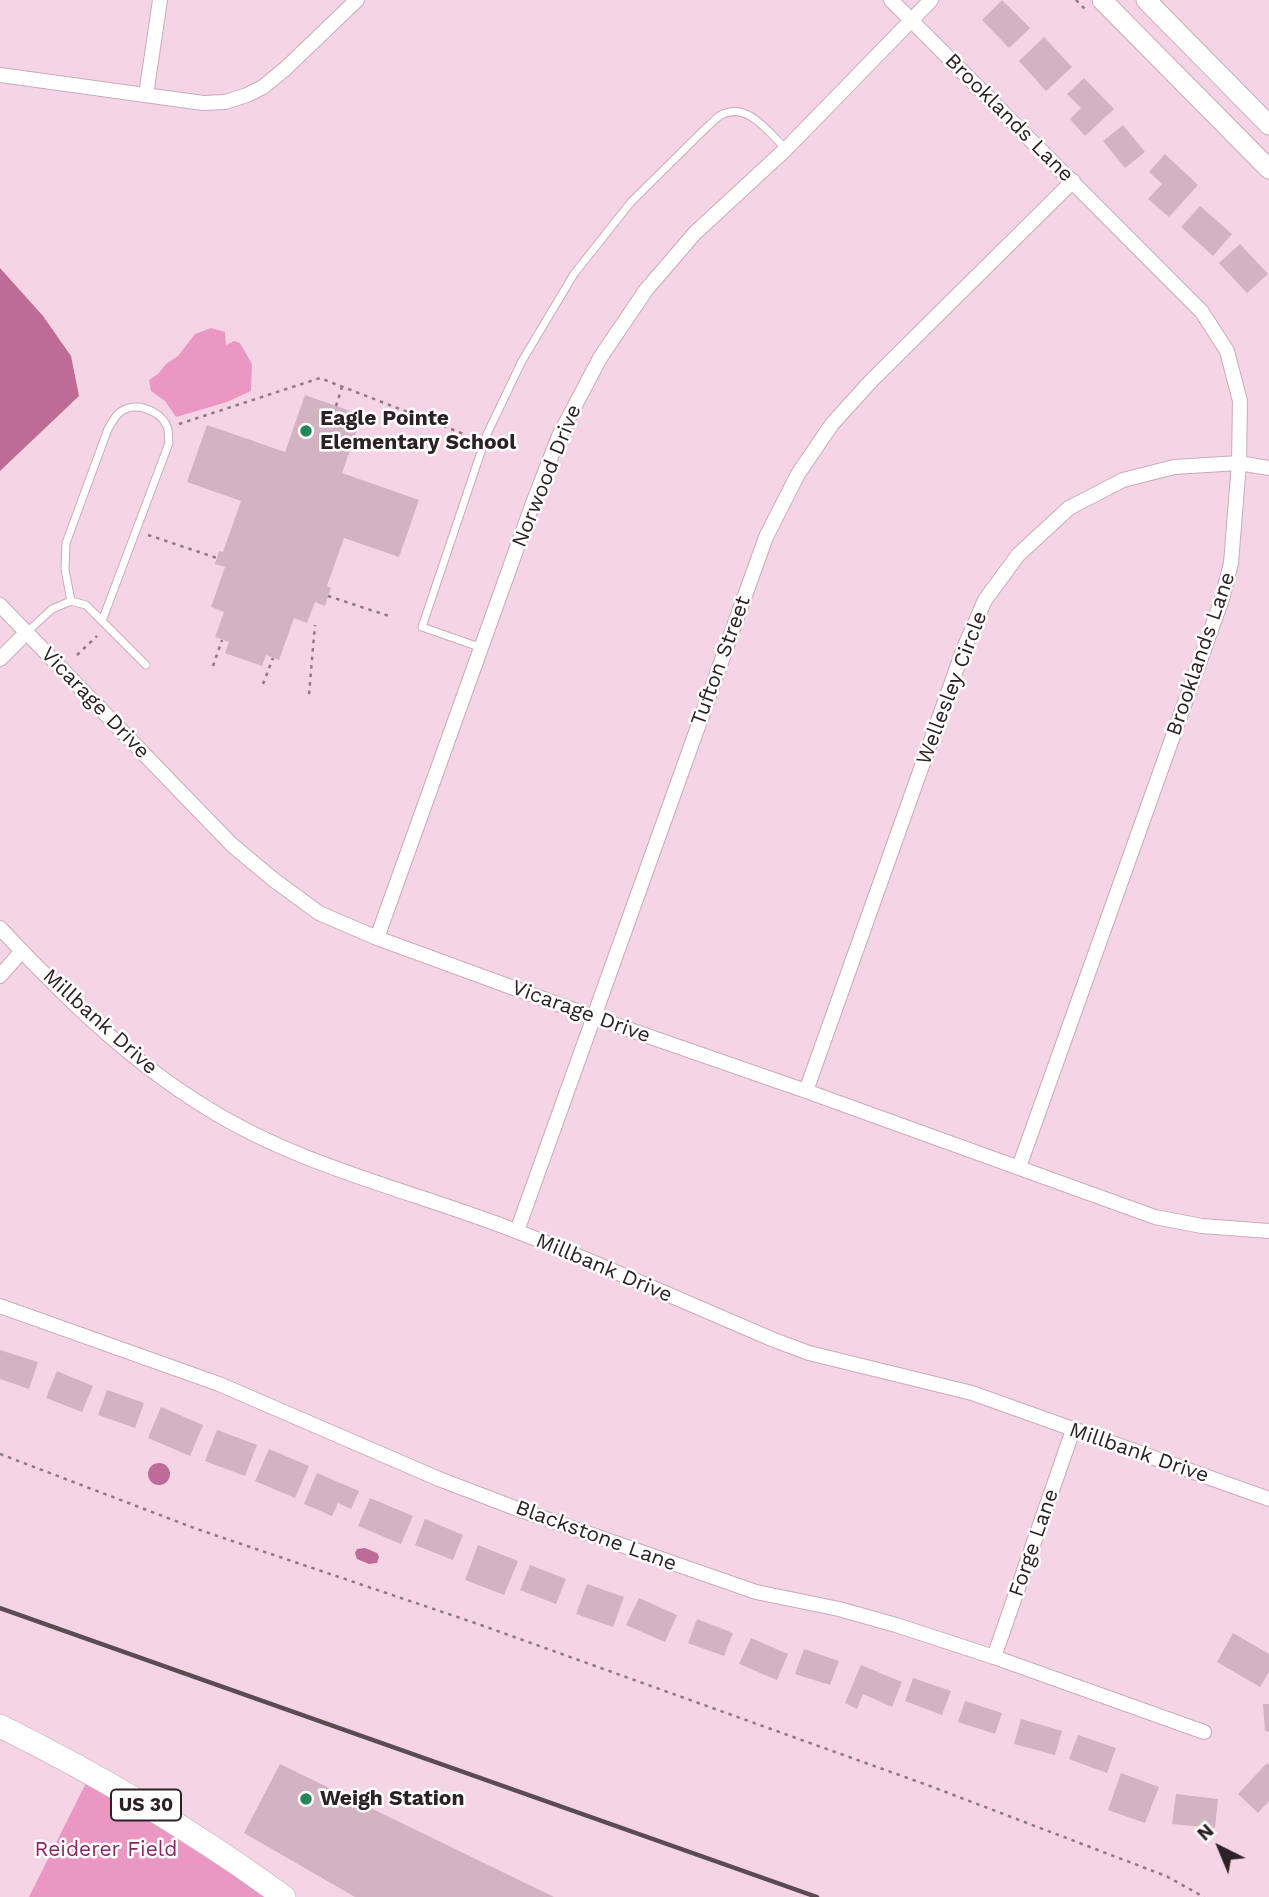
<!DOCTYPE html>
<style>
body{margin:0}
#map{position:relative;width:1269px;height:1897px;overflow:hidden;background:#f5d5e5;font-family:"Work Sans",sans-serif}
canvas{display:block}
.north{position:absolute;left:1185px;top:1813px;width:70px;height:70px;-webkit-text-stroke:5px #fff;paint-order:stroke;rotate:317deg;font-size:19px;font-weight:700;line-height:28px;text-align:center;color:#2c2126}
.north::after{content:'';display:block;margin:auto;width:24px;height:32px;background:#2c2126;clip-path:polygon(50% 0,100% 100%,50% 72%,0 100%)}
</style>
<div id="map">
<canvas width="1269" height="1897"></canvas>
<div class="north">N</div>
</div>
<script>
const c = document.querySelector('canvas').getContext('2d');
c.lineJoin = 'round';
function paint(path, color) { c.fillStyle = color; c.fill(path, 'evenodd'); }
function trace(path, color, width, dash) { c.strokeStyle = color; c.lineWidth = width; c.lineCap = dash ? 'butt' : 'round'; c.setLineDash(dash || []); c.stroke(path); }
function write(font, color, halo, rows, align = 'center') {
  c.font = font + ' "Work Sans",sans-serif'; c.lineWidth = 5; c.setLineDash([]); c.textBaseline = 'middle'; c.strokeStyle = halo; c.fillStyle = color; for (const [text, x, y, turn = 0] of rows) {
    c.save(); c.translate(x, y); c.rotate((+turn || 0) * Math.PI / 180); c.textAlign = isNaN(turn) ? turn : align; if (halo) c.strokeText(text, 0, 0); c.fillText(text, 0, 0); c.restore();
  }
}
paint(new Path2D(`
 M 211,328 L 225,332 L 226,345 L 234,341 L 240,343 L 252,364 L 251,391 L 227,402 L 176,417 L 165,401 L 151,391 L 149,380 L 158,374 L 166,364 L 178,356 L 195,334 Z
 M 87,1781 L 250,1886 L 264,1897 L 29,1897 Z`), '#ea97c3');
paint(new Path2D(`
 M 0,268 L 43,316 L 71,356 L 79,396 L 0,471 Z
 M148 1474a11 11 0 1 1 22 0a11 11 0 1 1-22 0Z
 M 365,1548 L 377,1553 L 379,1557 L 377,1563 L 369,1564 L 357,1559 L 355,1553 L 357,1549 Z`), '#be6b98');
paint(new Path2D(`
 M 1002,0 L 1030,28 L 1009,48 L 982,20 Z
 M 1044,37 L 1072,67 L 1046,91 L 1019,61 Z
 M 1084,78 L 1114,109 L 1085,136 L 1070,119 L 1081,108 L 1067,94 Z
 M 1123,125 L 1145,152 L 1125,168 L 1103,141 Z
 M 1165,154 L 1198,185 L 1169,217 L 1148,199 L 1162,184 L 1149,172 Z
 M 1200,206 L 1232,234 L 1213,256 L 1181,227 Z
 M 1240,244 L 1268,274 L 1247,293 L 1219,263 Z
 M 305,395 L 362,415 L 342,473 L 419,500 L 399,557 L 344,538 L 327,586 L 331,588 L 325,606 L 315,602 L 307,623 L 294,618 L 279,660 L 266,655 L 262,666 L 225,653 L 229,642 L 215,637 L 224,612 L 211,607 L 225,567 L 215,564 L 219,551 L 223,552 L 241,501 L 187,482 L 207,425 L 285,452 Z
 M 0,1350 L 38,1362 L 29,1389 L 0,1379 Z
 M 57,1371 L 93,1386 L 82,1412 L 46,1398 Z
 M 107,1390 L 144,1403 L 135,1428 L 98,1415 Z
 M 161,1407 L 203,1425 L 190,1456 L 148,1438 Z
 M 217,1430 L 257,1445 L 245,1476 L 205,1461 Z
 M 269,1449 L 309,1466 L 295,1498 L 255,1481 Z
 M 317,1473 L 359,1491 L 351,1509 L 338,1503 L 332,1516 L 304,1504 Z
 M 370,1498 L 413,1516 L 401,1544 L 358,1526 Z
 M 425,1519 L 463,1535 L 453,1560 L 415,1545 Z
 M 478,1545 L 518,1561 L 504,1595 L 465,1580 Z
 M 530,1565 L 566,1579 L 556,1604 L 520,1590 Z
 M 587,1584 L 624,1597 L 613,1627 L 576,1614 Z
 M 639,1598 L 677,1615 L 665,1642 L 626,1625 Z
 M 697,1619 L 733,1633 L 724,1656 L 688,1643 Z
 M 1233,1633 L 1269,1654 L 1269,1672 L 1260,1687 L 1217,1662 Z
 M 751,1638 L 788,1654 L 777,1680 L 739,1664 Z
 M 804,1649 L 839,1661 L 830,1685 L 795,1674 Z
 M 861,1665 L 902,1682 L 892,1707 L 863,1694 L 857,1709 L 845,1703 Z
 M 913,1678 L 951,1691 L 942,1715 L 905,1701 Z
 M 965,1701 L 1002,1713 L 995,1734 L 958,1722 Z
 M 1263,1704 L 1269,1704 L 1269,1732 L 1265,1731 Z
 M 1021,1719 L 1062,1731 L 1055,1755 L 1014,1744 Z
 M 1078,1735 L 1116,1748 L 1107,1773 L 1069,1759 Z
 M 1267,1763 L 1269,1765 L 1269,1801 L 1258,1813 L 1238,1794 Z
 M 280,1764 L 554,1897 L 355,1897 L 244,1833 Z
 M 1121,1773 L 1159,1787 L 1145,1823 L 1108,1810 Z
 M 1176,1794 L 1218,1799 L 1215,1828 L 1172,1824 Z`), '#d2b3c2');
const service = new Path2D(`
 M 71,601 L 65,569 L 66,543 L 108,429 C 111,424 114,418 118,414 C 132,400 159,409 167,426 C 169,430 168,438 169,443 L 102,621
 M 26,633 L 52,609 L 71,601 L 86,605 L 146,665
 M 482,648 L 422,627 L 487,434 L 522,361 L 574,274 L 631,202 L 708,126 C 712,123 717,117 721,115 C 748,101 769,133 786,149`);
const minor = new Path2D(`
 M 891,0 L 1202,312 L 1227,351 L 1240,401 L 1239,463 L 1231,563 L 1222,599 L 1019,1167
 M 0,75 L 203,103 L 225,102 L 247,95 L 263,87 L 285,69 L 357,0
 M 146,95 L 160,0
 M 0,605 L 232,845 L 274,880 L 319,913 L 377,938 L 593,1017 L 806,1091 L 1155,1217 L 1202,1226 L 1269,1231
 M 0,659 L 26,633
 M 0,928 C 63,995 128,1060 207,1108 C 301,1167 414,1191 516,1231 C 603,1265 689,1304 774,1340 L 809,1353 L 972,1393 L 1269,1499
 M 377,938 L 533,503 L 559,436 L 600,358 L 646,290 L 695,233 L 786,149 L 931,0
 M 0,976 L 22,951
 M 806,1091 L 964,648 L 985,600 L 1018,555 L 1069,508 L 1123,480 L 1174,467 L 1239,463 L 1269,468
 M 517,1231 L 766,537 L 798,474 L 832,424 L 872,380 L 1073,181
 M 0,1306 L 219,1384 L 439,1479 L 515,1508 L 756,1592 L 839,1609 L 896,1625 L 994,1657 L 1204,1732
 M 994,1657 L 1073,1430`);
const tertiary = new Path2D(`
 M 1102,0 L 1269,169
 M 1146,0 L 1269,125`);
const primary = new Path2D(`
 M 0,1726 C 99,1775 194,1831 284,1897`);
trace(service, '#caabba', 9);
trace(minor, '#caabba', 16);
trace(tertiary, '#caabba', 21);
trace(primary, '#caabba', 24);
trace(new Path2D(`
 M 1076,0 L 1087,11
 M 336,406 L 342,387
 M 179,424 L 320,378 L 464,434
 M 148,535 L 217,558
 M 328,596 L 392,617
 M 77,655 L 97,636
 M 213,666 L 222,640
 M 263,684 L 273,658
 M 309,694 L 315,625
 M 0,1454 L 194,1528 L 478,1624 L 930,1786 L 1166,1876 L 1204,1897`), '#8f7984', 2.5, [3.5, 5]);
trace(service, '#fff', 7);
trace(minor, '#fff', 14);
trace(tertiary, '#fff', 19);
trace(primary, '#fff', 23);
trace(new Path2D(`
 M 0,1608 L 817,1897`), '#5b4b53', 4.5);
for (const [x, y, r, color] of [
 [306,431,7,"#27855d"],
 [306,1799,7,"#27855d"]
]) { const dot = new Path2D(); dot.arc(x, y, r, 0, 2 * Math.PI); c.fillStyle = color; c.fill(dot); trace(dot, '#fff', 2.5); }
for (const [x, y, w] of [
 [146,1805,70]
]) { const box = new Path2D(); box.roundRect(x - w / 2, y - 15.5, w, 31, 5); c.fillStyle = '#fff'; c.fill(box); trace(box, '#2c2126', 2); }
write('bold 19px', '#2c2126', null, [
 ["US 30",146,1805]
]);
write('21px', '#2c2126', '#fff', [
 ["Brooklands Lane",1009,118,45],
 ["Norwood Drive",547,476,-68],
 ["Brooklands Lane",1201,654,-71],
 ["Tufton Street",721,661,-70],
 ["Wellesley Circle",952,688,-69],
 ["Vicarage Drive",95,703,46],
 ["Vicarage Drive",581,1012,20],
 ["Millbank Drive",100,1022,42],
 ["Millbank Drive",604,1268,23],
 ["Millbank Drive",1139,1453,19],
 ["Blackstone Lane",596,1536,20],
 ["Forge Lane",1034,1543,-71]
]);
write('bold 21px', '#2c2126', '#fff', [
 ["Eagle Pointe",320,419],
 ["Elementary School",320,443],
 ["Weigh Station",320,1799]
], 'left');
write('21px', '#8a2664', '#fff', [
 ["Reiderer Field",106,1850]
]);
</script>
